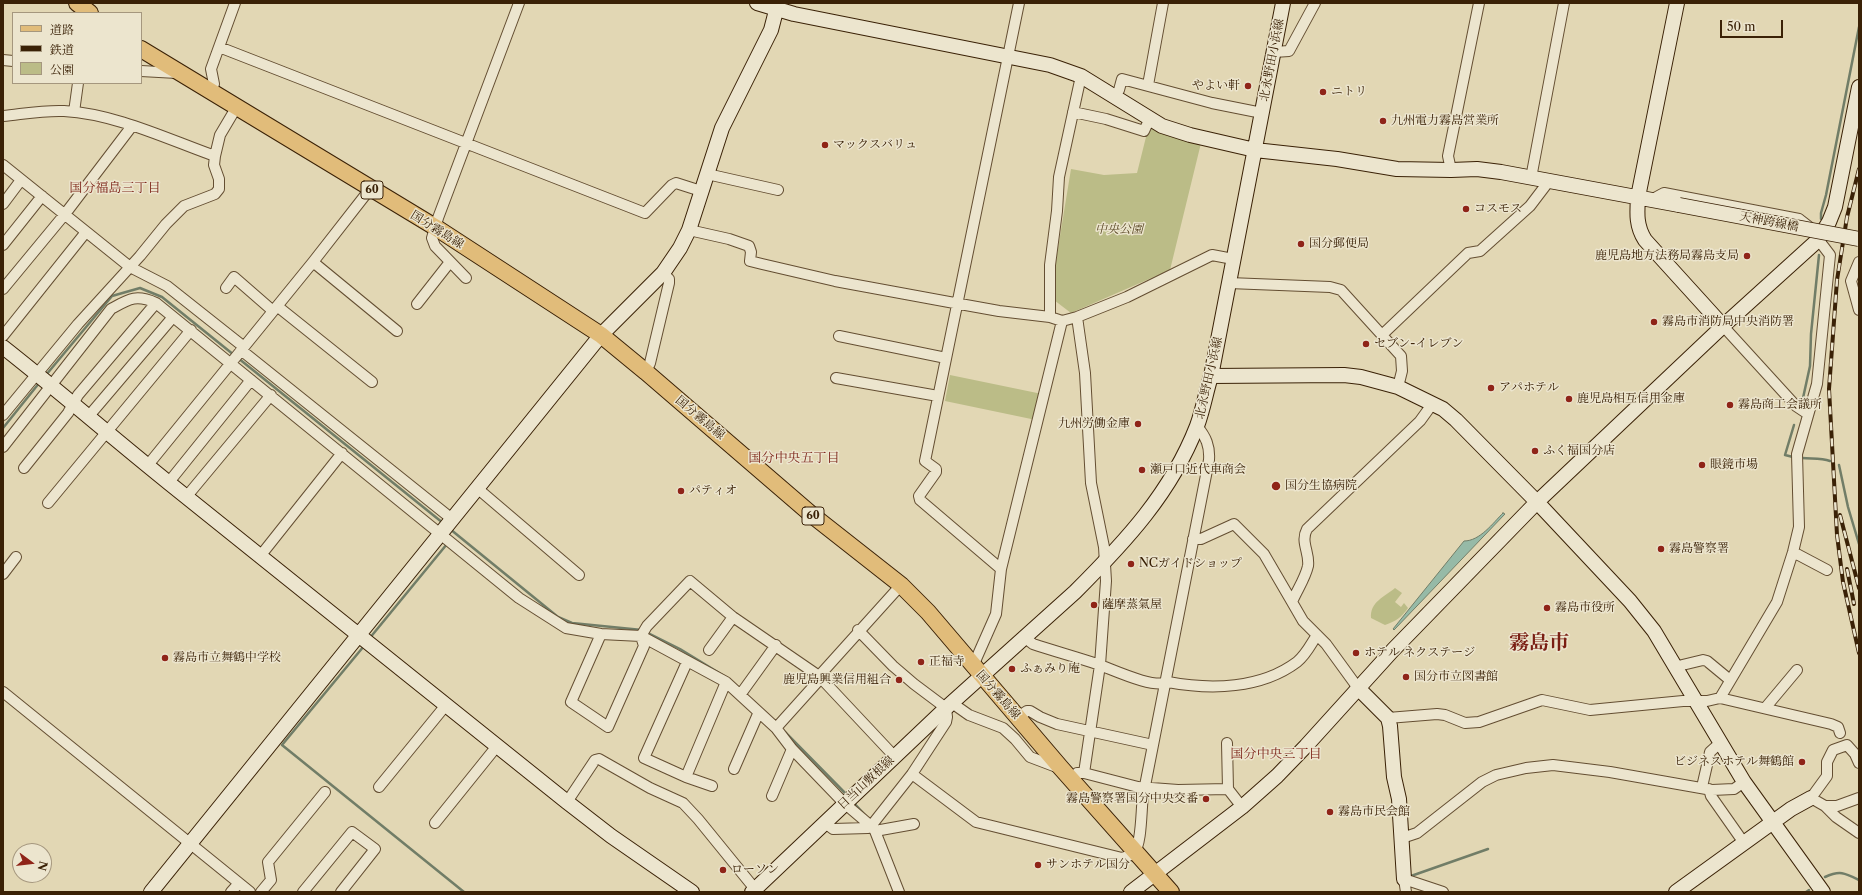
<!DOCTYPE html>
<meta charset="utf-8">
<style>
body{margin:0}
#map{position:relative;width:1862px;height:895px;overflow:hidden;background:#e2d7b4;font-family:"Libre Caslon Text","Noto Serif JP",serif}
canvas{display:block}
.frame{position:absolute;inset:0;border:4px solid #3a2106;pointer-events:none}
.legend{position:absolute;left:12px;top:12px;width:130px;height:72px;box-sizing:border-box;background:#ece5ce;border:1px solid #a5977e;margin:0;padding:5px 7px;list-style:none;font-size:12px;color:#3a2106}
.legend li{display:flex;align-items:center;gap:8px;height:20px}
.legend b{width:20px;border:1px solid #a5977e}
.north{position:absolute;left:12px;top:843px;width:40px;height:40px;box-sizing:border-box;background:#ece5ce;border:1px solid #a5977e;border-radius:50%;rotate:105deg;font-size:11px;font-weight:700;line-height:16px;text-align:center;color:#3a2106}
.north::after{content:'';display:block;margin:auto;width:14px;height:18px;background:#8f2418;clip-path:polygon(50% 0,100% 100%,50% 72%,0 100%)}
.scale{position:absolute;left:1720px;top:20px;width:63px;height:18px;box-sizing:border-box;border:2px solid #3a2106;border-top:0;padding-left:5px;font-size:12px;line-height:14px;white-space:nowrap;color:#3a2106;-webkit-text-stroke:3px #ece5ce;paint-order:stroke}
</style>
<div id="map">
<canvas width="1862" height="895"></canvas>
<div class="frame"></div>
<ul class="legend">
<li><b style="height:5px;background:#e1bc7a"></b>道路</li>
<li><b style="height:5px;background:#3a2106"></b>鉄道</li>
<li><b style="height:11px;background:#bbbc87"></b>公園</li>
</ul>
<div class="north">N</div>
<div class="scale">50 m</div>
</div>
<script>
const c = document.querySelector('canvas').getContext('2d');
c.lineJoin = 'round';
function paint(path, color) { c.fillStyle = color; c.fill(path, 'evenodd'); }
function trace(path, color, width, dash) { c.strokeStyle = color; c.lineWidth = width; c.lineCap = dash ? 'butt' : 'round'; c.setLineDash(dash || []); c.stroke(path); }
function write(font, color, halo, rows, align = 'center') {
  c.font = font + ' "Libre Caslon Text","Noto Serif JP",serif'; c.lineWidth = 3; c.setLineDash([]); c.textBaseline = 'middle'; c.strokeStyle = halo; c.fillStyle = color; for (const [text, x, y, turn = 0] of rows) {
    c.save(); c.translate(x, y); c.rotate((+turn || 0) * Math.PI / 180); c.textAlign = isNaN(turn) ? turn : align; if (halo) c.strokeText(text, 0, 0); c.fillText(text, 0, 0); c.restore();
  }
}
paint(new Path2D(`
 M 1149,125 L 1202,139 L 1170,270 L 1071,313 L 1050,297 L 1071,169 L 1104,175 L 1137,173 Z
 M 950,375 L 1042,394 L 1036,420 L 945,401 Z
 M 1395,588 L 1402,593 L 1395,602 L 1401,607 L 1404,603 L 1408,608 C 1401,618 1396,621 1385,625 L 1371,618 C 1370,602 1384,597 1395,588 Z`), '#bbbc87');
const water = new Path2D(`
 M 1503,513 L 1505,514 L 1394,630 L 1393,629 L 1464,541 C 1480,541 1493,523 1503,513 Z`);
paint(water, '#96baa7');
trace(water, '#717d67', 1);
trace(new Path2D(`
 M 1821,219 L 1821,213 L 1826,195 L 1859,27
 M 238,358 L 443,523
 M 46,375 L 112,296 L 140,288 L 162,297 L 234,355
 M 1803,398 L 1810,366 L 1811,334 L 1819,255
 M 3,428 L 40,382
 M 1793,457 L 1785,455 L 1794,425
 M 1802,458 C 1812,459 1821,458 1830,461
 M 1839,465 L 1848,507 L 1859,544
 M 450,529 L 558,617 L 572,623 L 642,630
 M 646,632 L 680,649 L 729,679
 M 369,639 L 447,544
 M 364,646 L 282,745 L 464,892
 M 785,732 L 847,795
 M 853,802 L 866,816
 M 1411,876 L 1488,849
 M 1825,877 C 1840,870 1845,873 1859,880
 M 1806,892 L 1809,890`), '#717d67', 2.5);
const street = new Path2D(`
 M 219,47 L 645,213 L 672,185 L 676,183 L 701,191
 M 1274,52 L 1289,51 L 1315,3
 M 3,60 L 13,61
 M 141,71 L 177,73
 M 1148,85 L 1163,3
 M 210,92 L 214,84 L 211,69 L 235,3
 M 1115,96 L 1119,90 L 1122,79 L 1212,103 L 1262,113
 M 74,112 L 78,83
 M 1073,112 L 1106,119 L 1144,131 L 1150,118
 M 3,116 C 23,114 44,110 64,111 C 116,114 167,139 215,156
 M 3,165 L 130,267 L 167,286 L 244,347
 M 1451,170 L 1448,156 L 1479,3
 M 707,174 L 778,190
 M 1531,178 L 1564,3
 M 1651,200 L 1664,193 L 1799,219 L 1808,226 L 1830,255 L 1817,384 L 1797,454 L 1799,527 L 1793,552 L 1777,602 L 1720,698
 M 3,204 L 21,180
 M 689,230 L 729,239 L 749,246 L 751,252 L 750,261 L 762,264 L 835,281 L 949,302 L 999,311 L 1050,317 L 1062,321 L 1077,317 L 1127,297 L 1212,255 L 1233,259
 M 3,245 L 42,196
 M 313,262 L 397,331
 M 1859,262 L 1851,281 L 1859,310
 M 466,278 L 435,246 L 432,238 L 438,218 L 519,3
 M 1229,283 L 1330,287 L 1341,290 L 1401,356 L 1402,371 L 1398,387
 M 226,288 L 234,277 L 273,311
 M 3,289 L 65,214 L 132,126
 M 417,304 L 450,262
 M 277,306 L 372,382
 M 1050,317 L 1050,265 L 1057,211 L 1059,177 L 1081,76
 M 1077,317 L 1085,373 L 1091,483 L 1104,547 L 1106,581 L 1100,665 L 1084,773
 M 1723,326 L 1796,406 L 1808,414
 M 1383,334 L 1468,253 L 1480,251 L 1530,206 L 1549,181
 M 3,336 L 86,232
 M 839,336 L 946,358
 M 241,350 L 452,519
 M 646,372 L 650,363 L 669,283 L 669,279 L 663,273
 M 836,378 L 938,396
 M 3,415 L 78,324 L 140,256 L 166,224 L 184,206 L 215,194 L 219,189 L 219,179 L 214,165 L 215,156 L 220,135 L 236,108
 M 88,417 L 173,317
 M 3,447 L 111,309 C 129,299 136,294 156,303 L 519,598 L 566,628 L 601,634 L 641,636 L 726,682 L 776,728 L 792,749 L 844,803 L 871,826 L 868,828 L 833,829 L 825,823
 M 148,465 L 313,262 L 370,189
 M 24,468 L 68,413 L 78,395 L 156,303
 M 169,482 L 251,380
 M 477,488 L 579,575
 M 187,496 L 271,395
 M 48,503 L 191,330
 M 1193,539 L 1201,539 L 1234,524 L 1264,554 L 1292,602
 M 1793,552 L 1827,570
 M 261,555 L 342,453
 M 1001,569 L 920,500 L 919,496 L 936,472 L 936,469 L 925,461 L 1019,3
 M 3,574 L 16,557
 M 858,630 L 893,666 L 914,684 L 946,708 L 947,717 L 946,722 L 912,774 L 871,826 L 875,831 L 899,892
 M 601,634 L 571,702 L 608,727 L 644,646 L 641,636 L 647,626 L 690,581 L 733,617 L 819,676 L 895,757
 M 1024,637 L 1033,644 C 1054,651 1076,657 1097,664 C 1114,670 1153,689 1168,682 C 1211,690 1261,689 1297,662 C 1306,655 1311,644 1317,635
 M 709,650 L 733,617
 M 687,662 L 644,758 L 686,777 L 726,682
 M 973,666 L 996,614 L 1001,569 L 1062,321
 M 1674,667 L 1703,660 L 1707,661 L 1730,680
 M 819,676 L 901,585
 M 1358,688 L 1326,644 L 1303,621 L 1292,602 C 1297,590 1305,579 1308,566 C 1310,553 1300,542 1307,529 L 1420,421 L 1433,403
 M 3,692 L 250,892
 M 740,695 L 776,645
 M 952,703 L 969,715 L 1003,728 L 1015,739 L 1030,757 L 1059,768
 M 1766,707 L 1797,670
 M 1018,717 L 1027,711 L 1030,711 L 1040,717 L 1057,724 L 1153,745
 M 1388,718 L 1437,714 L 1445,715 L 1465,723 L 1479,722 L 1542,700 L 1590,710 L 1683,701 L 1707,701 L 1720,698 L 1831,724 L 1838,727 L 1840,733
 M 776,728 L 821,678
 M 1227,743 L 1228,789
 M 1859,763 L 1855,754 L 1847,745 L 1833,750 L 1827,762 L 1827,776 L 1811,798 L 1825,806 L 1837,806 L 1859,798
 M 734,769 L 758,714
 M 1077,773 L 1084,773 L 1138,787 L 1178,790 L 1228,789 L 1242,807
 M 912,774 L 976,822 L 1122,858 C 1127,857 1130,856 1134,853 C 1142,844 1141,809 1143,796 L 1209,460 C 1210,446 1206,437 1197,426
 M 686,777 L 712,786
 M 379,787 L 446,705
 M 1702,787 L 1710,752 L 1720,743
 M 1709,789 L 1711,796 L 1744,843
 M 772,796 L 792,749
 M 567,802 L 595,760 L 599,759 L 650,788 L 683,803 L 698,819 L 755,889
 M 1825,806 L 1836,817 L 1859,833
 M 435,823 L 497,746
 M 875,831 L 914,824
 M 1402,838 L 1417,833 L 1482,782 L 1496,775 L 1526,768 L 1553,765 L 1610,772 L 1712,790 L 1734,789 L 1744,782
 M 1404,879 L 1443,892
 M 1404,879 L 1406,892
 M 231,892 L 239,883
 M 261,892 L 271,880 L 268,862 L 325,792
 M 303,892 L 352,832 L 375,849 L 341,892`);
const secondary = new Path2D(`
 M 757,3 L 794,14 L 1050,65 L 1081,76 L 1162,126 L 1190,135 L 1255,150 L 1337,159 L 1397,169 L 1451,170 L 1477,169 L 1501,172 L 1679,205
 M 1677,3 L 1638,197 C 1637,213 1636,226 1645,240 L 1723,326
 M 3,347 C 59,391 113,438 169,483 C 302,589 434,697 567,802 L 611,836 L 692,892
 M 1211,376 L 1344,375 L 1361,377 L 1398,387 L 1443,409 L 1456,420 L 1537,502 L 1630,601 L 1654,631 L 1744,782 L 1823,892
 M 1358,688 L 1388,718 L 1390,726 L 1394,777 L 1399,799 L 1404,879
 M 151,892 L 601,335 L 663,273 L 680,248 L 689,230 L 722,128 L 771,30 L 778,3
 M 752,892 L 946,708 L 1075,592 C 1125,542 1171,493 1197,426 C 1203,410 1206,392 1211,376 L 1283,3
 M 1131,892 L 1242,807 L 1277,776 L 1306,746 L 1393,650 L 1537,502 L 1723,326 L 1818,240 L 1829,222 L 1835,207 L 1859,87
 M 1676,892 L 1791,809 L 1811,798`);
const primary = new Path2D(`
 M 77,3 L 90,13
 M 141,49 L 435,227 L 601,335 L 646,372 L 812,515 L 901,585 L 928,612 L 1061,768 L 1171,892`);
trace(street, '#644e32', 12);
trace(secondary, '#3a2106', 16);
trace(primary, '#3a2106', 18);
trace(street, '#ece5ce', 10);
trace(secondary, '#ece5ce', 14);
trace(primary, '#e1bc7a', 16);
const rail = new Path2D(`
 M 1859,169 L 1847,217 L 1837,280 L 1829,389 L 1837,535 L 1843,582 L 1859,653
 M 1840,515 L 1859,588
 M 1847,569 L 1854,604`);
trace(rail, '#3a2106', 4);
trace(rail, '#ece5ce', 2.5, [8]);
const secondaryBridge = new Path2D(`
 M 1679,205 L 1859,239`);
trace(secondaryBridge, '#3a2106', 16, []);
trace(secondaryBridge, '#ece5ce', 14);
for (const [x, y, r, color] of [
 [1248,86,4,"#8f2418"],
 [1323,92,4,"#8f2418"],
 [1383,121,4,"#8f2418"],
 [825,145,4,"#8f2418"],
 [1466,209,4,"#8f2418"],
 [1301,244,4,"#8f2418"],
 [1747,256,4,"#8f2418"],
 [1654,322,4,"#8f2418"],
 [1366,344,4,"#8f2418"],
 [1491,388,4,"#8f2418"],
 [1569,399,4,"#8f2418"],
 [1730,405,4,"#8f2418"],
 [1138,424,4,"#8f2418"],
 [1535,451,4,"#8f2418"],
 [1702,465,4,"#8f2418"],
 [1142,470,4,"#8f2418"],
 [1276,486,5,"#8f2418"],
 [681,491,4,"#8f2418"],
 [1661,549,4,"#8f2418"],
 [1131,564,4,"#8f2418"],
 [1094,605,4,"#8f2418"],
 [1547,608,4,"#8f2418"],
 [1356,653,4,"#8f2418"],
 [165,658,4,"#8f2418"],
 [921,662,4,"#8f2418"],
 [1012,669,4,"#8f2418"],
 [1406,677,4,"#8f2418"],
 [899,680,4,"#8f2418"],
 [1802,762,4,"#8f2418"],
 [1206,799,4,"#8f2418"],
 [1330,812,4,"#8f2418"],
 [1038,865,4,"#8f2418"],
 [723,870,4,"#8f2418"]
]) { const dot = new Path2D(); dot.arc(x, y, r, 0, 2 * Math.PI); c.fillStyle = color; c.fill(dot); trace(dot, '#ece5ce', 1.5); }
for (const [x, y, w] of [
 [372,190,22],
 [813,516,22]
]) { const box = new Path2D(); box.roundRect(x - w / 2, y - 9, w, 18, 3); c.fillStyle = '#ece5ce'; c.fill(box); trace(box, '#3a2106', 1); }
write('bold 11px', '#3a2106', null, [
 ["60",372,190],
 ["60",813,516]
]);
write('12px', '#3a2106', '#ece5ce', [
 ["北永野田小浜線",1272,60,-79],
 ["天神跨線橋",1769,222,11],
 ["国分霧島線",437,230,32],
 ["北永野田小浜線",1209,378,-77],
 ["国分霧島線",700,418,40],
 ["国分霧島線",998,695,49],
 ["日当山敷根線",866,783,-43]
]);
write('12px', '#3a2106', '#ece5ce', [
 ["やよい軒",1240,86,"right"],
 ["ニトリ",1331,92],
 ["九州電力霧島営業所",1391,121],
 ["マックスバリュ",833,145],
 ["コスモス",1474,209],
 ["国分郵便局",1309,244],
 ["鹿児島地方法務局霧島支局",1739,256,"right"],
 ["霧島市消防局中央消防署",1662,322],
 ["セブン-イレブン",1374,344],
 ["アパホテル",1499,388],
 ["鹿児島相互信用金庫",1577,399],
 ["霧島商工会議所",1738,405],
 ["九州労働金庫",1130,424,"right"],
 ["ふく福国分店",1543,451],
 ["眼鏡市場",1710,465],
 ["瀬戸口近代車商会",1150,470],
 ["国分生協病院",1285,486],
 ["パティオ",689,491],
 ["霧島警察署",1669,549],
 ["NCガイドショップ",1139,564],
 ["薩摩蒸氣屋",1102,605],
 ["霧島市役所",1555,608],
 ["ホテル ネクステージ",1364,653],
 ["霧島市立舞鶴中学校",173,658],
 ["正福寺",929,662],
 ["ふぁみり庵",1020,669],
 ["国分市立図書館",1414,677],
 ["鹿児島興業信用組合",891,680,"right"],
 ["ビジネスホテル舞鶴館",1794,762,"right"],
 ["霧島警察署国分中央交番",1198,799,"right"],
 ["霧島市民会館",1338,812],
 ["サンホテル国分",1046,865],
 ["ローソン",731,870]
], 'left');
write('italic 12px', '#5a4826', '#ece5ce', [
 ["中央公園",1119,230]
]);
write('13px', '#7a1f14', '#ece5ce', [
 ["国分福島三丁目",115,188],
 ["国分中央五丁目",794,458],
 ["国分中央三丁目",1276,754]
]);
write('bold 20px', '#7a1f14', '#ece5ce', [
 ["霧島市",1539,643]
]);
</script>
